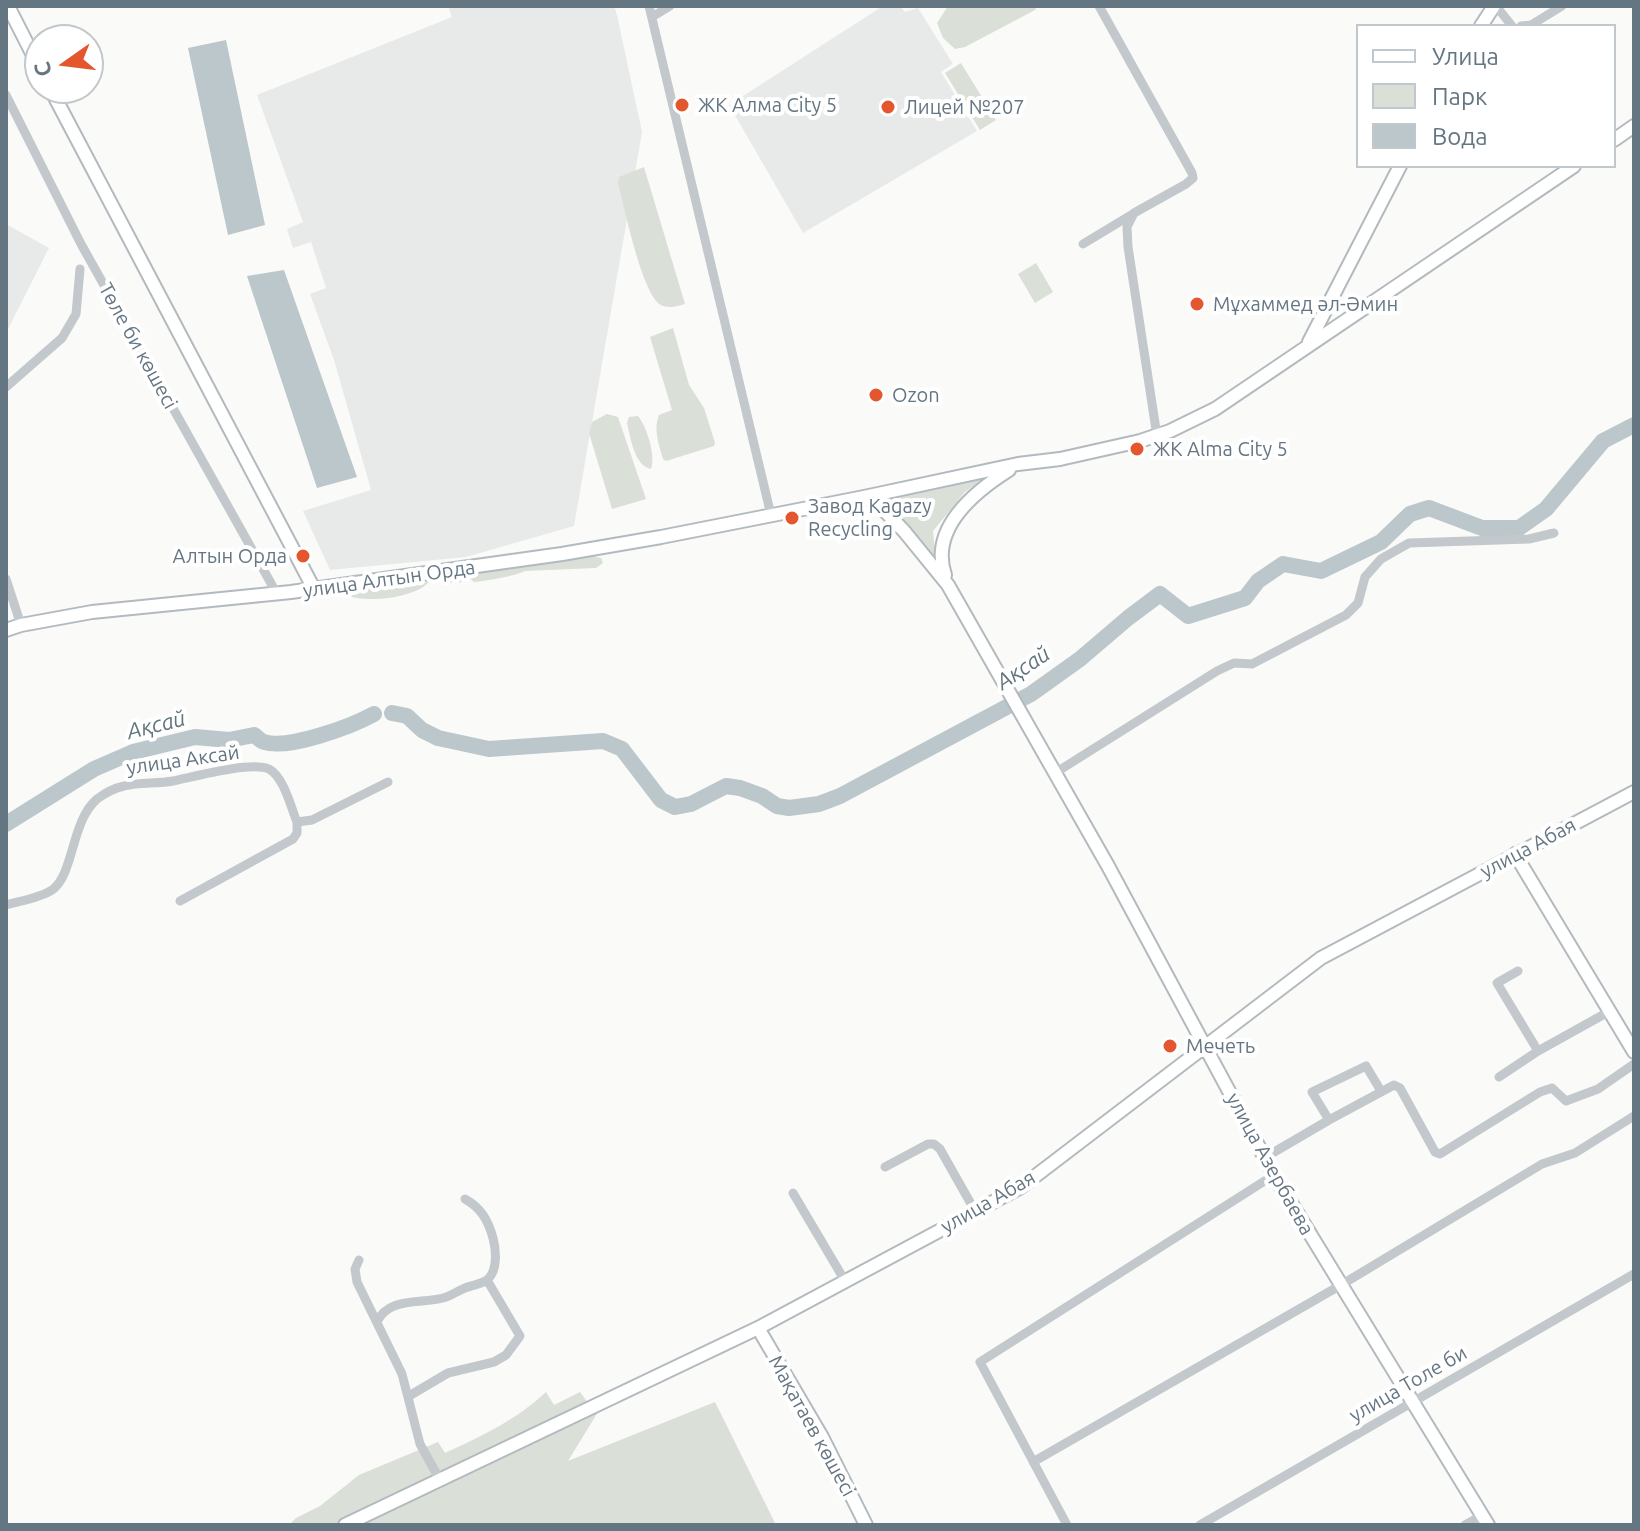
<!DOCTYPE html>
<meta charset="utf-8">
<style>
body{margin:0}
#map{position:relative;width:1640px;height:1531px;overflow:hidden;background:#fafaf8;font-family:Ubuntu,sans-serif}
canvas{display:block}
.frame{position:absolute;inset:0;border:8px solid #657683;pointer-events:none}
.legend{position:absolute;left:1356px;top:24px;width:260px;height:144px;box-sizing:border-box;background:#fff;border:2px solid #c1c8cd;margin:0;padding:10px 14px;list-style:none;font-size:24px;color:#657683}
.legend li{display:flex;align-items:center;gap:16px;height:40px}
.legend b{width:40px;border:2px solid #c1c8cd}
.north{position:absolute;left:24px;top:24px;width:80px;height:80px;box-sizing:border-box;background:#fff;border:2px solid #c1c8cd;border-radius:50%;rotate:256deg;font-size:22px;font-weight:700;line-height:32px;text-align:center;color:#657683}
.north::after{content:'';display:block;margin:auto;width:28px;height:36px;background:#e4572e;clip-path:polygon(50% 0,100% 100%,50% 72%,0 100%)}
</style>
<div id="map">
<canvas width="1640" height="1531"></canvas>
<div class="frame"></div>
<ul class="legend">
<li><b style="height:10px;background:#fff"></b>Улица</li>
<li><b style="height:22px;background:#dadfd7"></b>Парк</li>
<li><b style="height:22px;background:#bbc7cb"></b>Вода</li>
</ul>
<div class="north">С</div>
</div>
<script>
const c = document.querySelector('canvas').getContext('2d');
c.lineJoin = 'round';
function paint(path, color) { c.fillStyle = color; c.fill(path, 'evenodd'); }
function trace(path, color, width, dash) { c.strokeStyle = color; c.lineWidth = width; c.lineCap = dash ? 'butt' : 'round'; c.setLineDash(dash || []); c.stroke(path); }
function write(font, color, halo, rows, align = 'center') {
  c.font = font + ' Ubuntu,sans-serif'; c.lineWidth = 8; c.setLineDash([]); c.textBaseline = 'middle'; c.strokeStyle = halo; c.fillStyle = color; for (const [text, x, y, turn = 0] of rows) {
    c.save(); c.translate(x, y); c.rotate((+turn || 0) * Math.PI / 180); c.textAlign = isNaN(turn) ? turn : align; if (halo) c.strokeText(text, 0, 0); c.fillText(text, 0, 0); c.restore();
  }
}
paint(new Path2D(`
 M 448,6 L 614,6 L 617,15 L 642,132 L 574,526 L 466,557 L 330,570 L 303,511 L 371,490 L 334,360 L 310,294 L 326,288 L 311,242 L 293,248 L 287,229 L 303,222 L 257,95 L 452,17 Z
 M 883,6 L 900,6 L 905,12 L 918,8 L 953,64 L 941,72 L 977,131 L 803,233 L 729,105 Z
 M 6,224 L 49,248 L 6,333 Z`), '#e8e9e9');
paint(new Path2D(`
 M 948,6 L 1037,6 L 1035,10 L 965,47 L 955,49 L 943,38 L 937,23 Z
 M 961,63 L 996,120 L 980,130 L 945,73 Z
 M 644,167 L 685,304 C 677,306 669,309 661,305 C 642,295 624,205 618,183 L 619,177 Z
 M 1036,263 L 1053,292 L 1035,303 L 1018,274 Z
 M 673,328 L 689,385 L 704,408 L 715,443 L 714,446 L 666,461 L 663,459 C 659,445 653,429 659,415 L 672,410 L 650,337 Z
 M 607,414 L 618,417 L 646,499 L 612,509 L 589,433 L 592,422 Z
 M 638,416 C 647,427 656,456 651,469 C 634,465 631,439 627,423 L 629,417 Z
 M 990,474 L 965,492 L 933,531 L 936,564 L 915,533 L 883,499 Z
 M 589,555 L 601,558 L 603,563 L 596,568 L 525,571 C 515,576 486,581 474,582 L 469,578 L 459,583 L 444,582 L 441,578 L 444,574 L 541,560 L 547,563 Z
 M 432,577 C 424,598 364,604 347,595 L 349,589 L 365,586 L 372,589 Z
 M 546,1392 L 554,1405 L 580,1392 L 591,1407 L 598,1412 L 568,1461 L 715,1402 L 776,1525 L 289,1525 L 296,1518 L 320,1506 L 359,1475 L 438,1442 L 445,1453 C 482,1436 516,1420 546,1392 Z`), '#dadfd7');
paint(new Path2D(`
 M 226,40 L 265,225 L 228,235 L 188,48 Z
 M 284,270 L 357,477 L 317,488 L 247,276 Z`), '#bbc7cb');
trace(new Path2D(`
 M 392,713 L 407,716 L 422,730 L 438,738 L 489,749 L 603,741 L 622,749 L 661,800 L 675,807 L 691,804 L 726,786 L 740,788 L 762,796 L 777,806 L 789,808 L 819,804 L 840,796 L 1031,694 L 1080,659 L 1128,618 L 1160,594 L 1188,616 L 1245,598 L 1258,581 L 1283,564 L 1321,571 L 1381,542 L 1410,514 L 1429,508 L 1482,528 L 1519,528 L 1546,509 L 1603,441 L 1634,425
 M 6,824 L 94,769 L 133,752 L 195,737 L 229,740 L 254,735 C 257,737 262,742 264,742 C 289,750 352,726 374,714`), '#bbc7cb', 16);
const secondary = new Path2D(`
 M 8,6 L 40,69
 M 1481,26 L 1494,6
 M 50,88 L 314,589
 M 1614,140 L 1634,126
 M 1309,342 L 1400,166
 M 864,497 L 879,505 L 904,531 L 948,585 L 1108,866 L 1274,1175 L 1488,1525
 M 945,575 C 929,528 974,492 1009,470
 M 6,630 L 21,625 L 92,612 L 291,592 L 562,554 L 661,537 L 864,497 L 1018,464 L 1060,459 L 1140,441 L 1170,431 L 1215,409 L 1574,166
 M 1515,854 L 1634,1052
 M 758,1328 L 822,1437 L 866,1525
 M 345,1525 L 758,1328 L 1021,1187 L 1321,958 L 1634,792`);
trace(secondary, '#b3babf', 16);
trace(new Path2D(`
 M 649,6 L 771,515
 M 1099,6 L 1192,173 L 1193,178 L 1186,184 L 1134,213 L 1127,227 L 1128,247 L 1157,436
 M 1496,6 L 1512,26
 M 652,17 L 670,6
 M 1521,26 L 1531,25 L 1562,6
 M 6,95 L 81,244 L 277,594
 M 1083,244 L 1131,215
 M 6,387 L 62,338 L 76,314 L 80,269
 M 6,579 L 21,625
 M 1055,773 L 1217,671 L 1234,663 L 1252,664 L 1346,615 L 1358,603 L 1365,577 L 1381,559 L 1409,543 L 1529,539 L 1554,533
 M 180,901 L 293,839 L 297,833 L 297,822
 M 6,905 C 20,901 40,898 52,890 C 74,875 71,821 97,799 C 105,793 115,788 124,786 C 140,782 157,784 173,781 C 193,777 251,761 269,769 C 284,777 291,808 297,822 L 312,820 L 388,782
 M 1538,1051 L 1610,1011
 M 1499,1077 L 1538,1051 L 1497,983 L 1518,971
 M 1381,1091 L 1366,1066 L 1312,1092 L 1329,1120 L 1394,1085 L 1400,1088 L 1435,1152 L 1440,1154 L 1540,1092 L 1552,1088 L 1566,1101 L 1598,1089 L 1634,1064
 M 1264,1158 L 1329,1120
 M 885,1167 L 928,1144 L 934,1144 L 940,1149 L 975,1211
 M 793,1193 L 845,1281
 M 359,1260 L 355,1269 L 357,1282 L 402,1374 L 420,1444 L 440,1480
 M 377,1322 C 388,1297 420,1304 443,1298 C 451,1296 457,1291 465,1288 C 472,1285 483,1284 488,1279 C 498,1270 496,1249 493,1238 C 488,1220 481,1208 465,1199
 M 409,1396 L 448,1373 L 494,1362 L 506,1355 L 520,1336 L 487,1280
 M 1033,1462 L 1341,1285 L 1542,1164 L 1575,1153 L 1634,1116
 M 1067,1525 L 980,1362 L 1274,1175
 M 1200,1525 L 1634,1274
 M 1465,1525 L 1483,1515`), '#c3c8cc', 9);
trace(secondary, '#fff', 12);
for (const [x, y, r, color] of [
 [682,105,8,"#e4572e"],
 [888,107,8,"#e4572e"],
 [1197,304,8,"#e4572e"],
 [876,395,8,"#e4572e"],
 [1137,449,8,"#e4572e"],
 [792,518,8,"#e4572e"],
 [303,556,8,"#e4572e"],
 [1170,1046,8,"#e4572e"]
]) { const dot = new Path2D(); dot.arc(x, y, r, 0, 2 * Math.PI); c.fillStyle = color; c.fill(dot); trace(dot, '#fff', 3); }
write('20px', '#657683', '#fff', [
 ["ЖК Алма City 5",698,105],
 ["Лицей №207",904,107],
 ["Мұхаммед әл-Әмин",1213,304],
 ["Ozon",892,395],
 ["ЖК Alma City 5",1153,449],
 ["Завод Kagazy",808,506],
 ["Recycling",808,529],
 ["Алтын Орда",287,556,"right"],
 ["Мечеть",1186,1046]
], 'left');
write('20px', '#657683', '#fff', [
 ["Төле би көшесі",138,346,61],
 ["улица Алтын Орда",389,579,-8],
 ["улица Аксай",183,760,-8],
 ["улица Абая",1528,848,-28],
 ["улица Азербаева",1270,1164,61],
 ["улица Абая",988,1202,-30],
 ["улица Толе би",1408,1384,-30],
 ["Мақатаев көшесі",812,1426,61]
]);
write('italic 22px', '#60757c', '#fff', [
 ["Ақсай",1023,668,-34],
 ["Ақсай",156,725,-14]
]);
</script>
